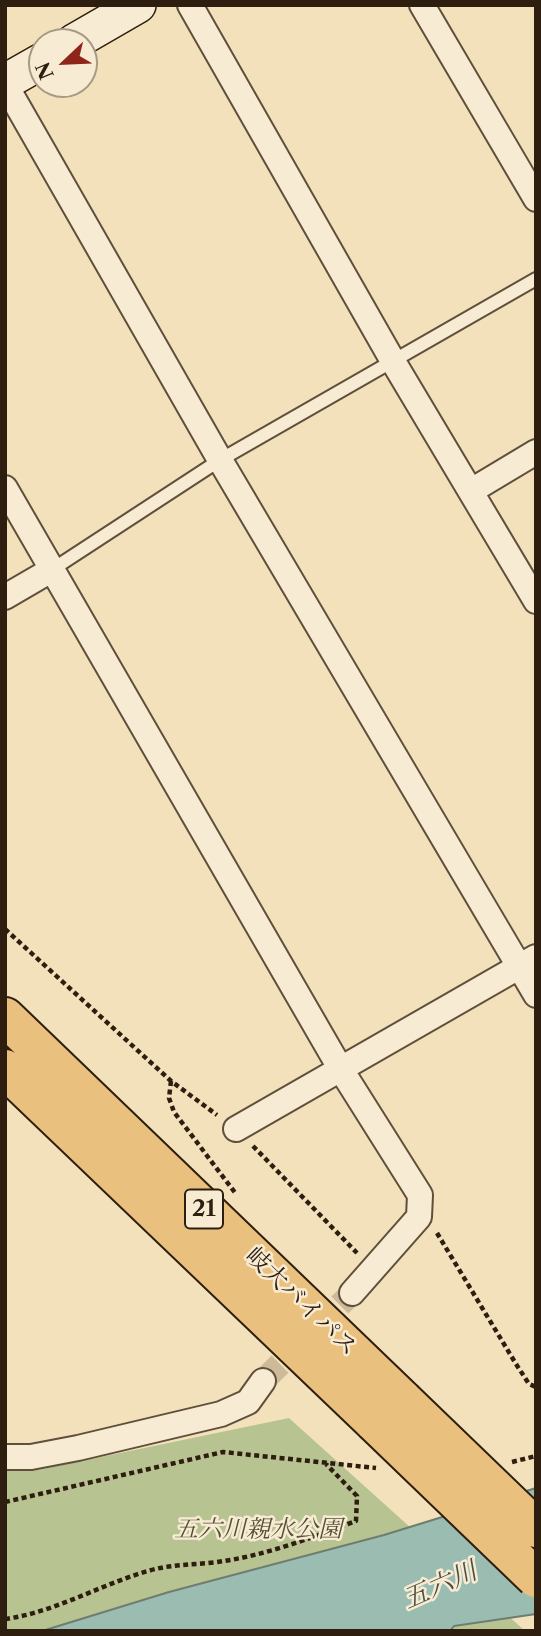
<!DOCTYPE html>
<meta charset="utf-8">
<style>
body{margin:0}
#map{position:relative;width:541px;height:1636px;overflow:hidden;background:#f3e1bb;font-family:"Libre Caslon Text",serif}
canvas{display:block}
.frame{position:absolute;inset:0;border:7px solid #2e1e10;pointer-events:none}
.north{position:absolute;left:28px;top:28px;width:70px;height:70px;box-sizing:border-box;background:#f7ecd3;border:2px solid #a79a85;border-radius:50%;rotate:247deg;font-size:19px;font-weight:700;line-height:28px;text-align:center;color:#2e1e10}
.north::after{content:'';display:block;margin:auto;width:24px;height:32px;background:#8f2418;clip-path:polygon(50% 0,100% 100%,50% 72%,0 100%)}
</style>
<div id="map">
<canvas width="541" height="1636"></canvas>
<div class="frame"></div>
<div class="north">N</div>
</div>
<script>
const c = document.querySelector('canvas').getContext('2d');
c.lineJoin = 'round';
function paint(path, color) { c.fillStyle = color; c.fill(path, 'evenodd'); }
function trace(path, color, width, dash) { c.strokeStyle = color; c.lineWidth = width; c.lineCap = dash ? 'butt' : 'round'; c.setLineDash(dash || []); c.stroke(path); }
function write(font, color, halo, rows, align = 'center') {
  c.font = font + ' "Libre Caslon Text","Noto Serif JP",serif'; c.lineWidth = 5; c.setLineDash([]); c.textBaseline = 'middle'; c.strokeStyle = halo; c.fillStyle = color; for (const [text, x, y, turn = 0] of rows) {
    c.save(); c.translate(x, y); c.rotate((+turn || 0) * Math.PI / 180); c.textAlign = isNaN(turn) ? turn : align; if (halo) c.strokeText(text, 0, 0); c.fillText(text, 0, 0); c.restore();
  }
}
paint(new Path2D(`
 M 289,1418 L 525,1631 L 5,1631 L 5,1471 L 38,1470 Z`), '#b8c392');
const water = new Path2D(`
 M 536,1488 L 536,1614 L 454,1626 L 450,1631 L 42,1631 L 169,1592 L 384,1535 Z`);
paint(water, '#9bbdb1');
trace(water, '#6f7d71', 2);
trace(new Path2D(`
 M 263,1381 L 352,1293`), '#ccba99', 24, [24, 12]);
const lane = new Path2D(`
 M 53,569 L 220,460 L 536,279`);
const street = new Path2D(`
 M 190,5 L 394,363 L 536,601
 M 422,5 L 536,199
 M 5,84 L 220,460 L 536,995
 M 5,488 L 340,1068 L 420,1195 L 419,1217 L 352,1293
 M 471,491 L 536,452
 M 5,597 L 53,569
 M 236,1129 L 536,957
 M 5,1457 L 31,1457 L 78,1448 L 221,1414 L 248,1402 L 263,1381`);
const secondary = new Path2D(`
 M 74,42 L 138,5
 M 5,82 L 42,61`);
const highway = new Path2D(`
 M 5,1017 L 403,1400
 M 5,1069 L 374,1422`);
trace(lane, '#5f4f3b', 16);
trace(street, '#5f4f3b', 28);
trace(secondary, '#2e1e10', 38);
trace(highway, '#2e1e10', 42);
trace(new Path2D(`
 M 5,929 L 171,1081 L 217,1115
 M 171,1081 L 169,1098 L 174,1112 L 236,1194
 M 253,1146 L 357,1253
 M 437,1233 L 516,1364 L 529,1384 L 536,1387
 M 512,1462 L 536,1456
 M 5,1502 L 223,1452 L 376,1468
 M 5,1619 C 56,1612 99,1585 148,1571 C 171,1564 193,1565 217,1562 C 264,1556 311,1538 356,1521 L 357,1496 L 326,1464`), '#2e1e10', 4.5, [5, 3.5]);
trace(lane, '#f7ecd3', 12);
trace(street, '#f7ecd3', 24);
trace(secondary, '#f7ecd3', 35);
trace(highway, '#eac07e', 38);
const highwayBridge = new Path2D(`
 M 403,1400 L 536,1528
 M 374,1422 L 536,1578`);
trace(highwayBridge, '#2e1e10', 42, []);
trace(highwayBridge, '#eac07e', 38);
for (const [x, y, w] of [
 [204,1209,38]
]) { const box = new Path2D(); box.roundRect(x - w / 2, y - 19.5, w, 39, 5); c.fillStyle = '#f7ecd3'; c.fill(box); trace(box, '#2e1e10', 2); }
write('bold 23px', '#2e1e10', null, [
 ["21",204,1209]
]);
write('24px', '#2e1e10', '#f7ecd3', [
 ["岐大バイパス",301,1302,44]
]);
write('italic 24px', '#575037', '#f7ecd3', [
 ["五六川親水公園",258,1530]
]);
write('italic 26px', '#4f4e40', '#f7ecd3', [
 ["五六川",440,1586,-24]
]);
</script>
